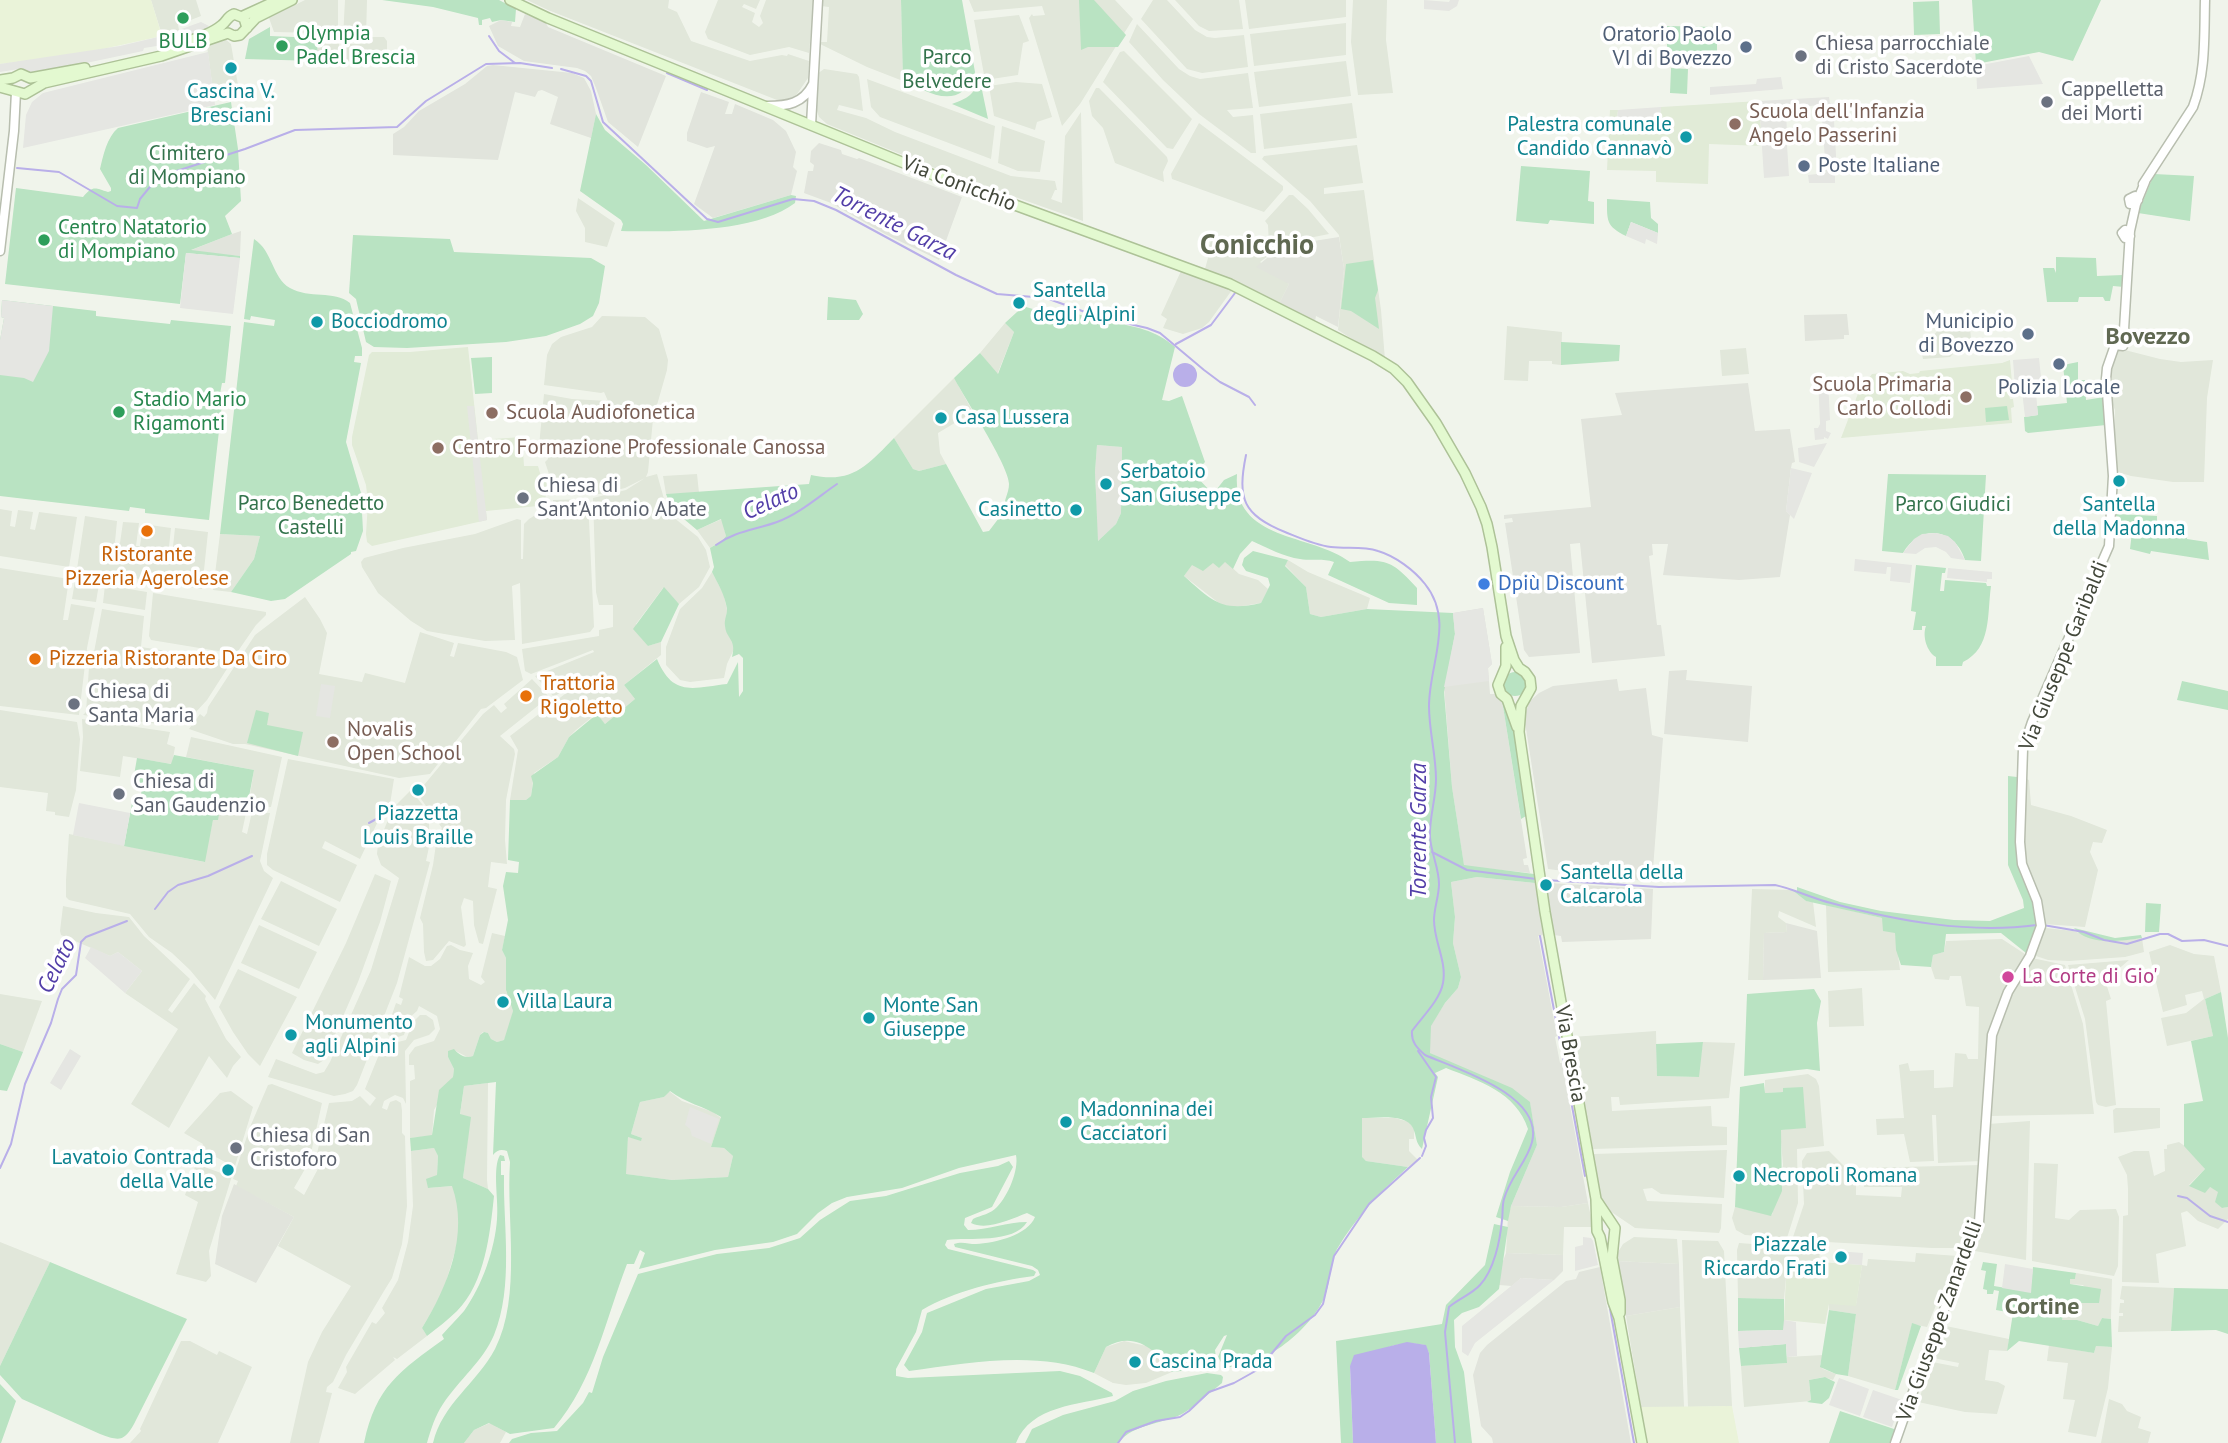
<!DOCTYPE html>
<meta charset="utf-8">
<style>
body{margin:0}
canvas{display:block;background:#f0f4eb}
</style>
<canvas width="2228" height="1443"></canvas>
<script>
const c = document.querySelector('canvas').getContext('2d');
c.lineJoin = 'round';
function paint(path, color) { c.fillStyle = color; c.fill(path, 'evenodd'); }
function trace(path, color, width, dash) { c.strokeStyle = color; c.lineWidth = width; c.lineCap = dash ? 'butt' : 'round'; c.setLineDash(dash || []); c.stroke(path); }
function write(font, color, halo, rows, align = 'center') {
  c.font = font + ' "PT Sans",sans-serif'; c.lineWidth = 7; c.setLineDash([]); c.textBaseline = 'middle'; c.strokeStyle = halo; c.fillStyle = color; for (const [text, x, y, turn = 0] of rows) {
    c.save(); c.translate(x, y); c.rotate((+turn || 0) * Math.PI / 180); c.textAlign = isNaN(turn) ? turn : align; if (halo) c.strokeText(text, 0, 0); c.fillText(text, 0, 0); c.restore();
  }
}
paint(new Path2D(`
 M 151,0 L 196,0 L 201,16 L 178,25 L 179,30 L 162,35 Z
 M 305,0 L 338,0 L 338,38 L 318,38 L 318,33 L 274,32 L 269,18 Z
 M 345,0 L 367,0 L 366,37 L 384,37 L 387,41 L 387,62 L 343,62 L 344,44 L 365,44 L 366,38 L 343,38 Z
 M 527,0 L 669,0 L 668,8 L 677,12 L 691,41 L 750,61 L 782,55 L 787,56 L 788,54 L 809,61 L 808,78 L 795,97 L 787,101 L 777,100 L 548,10 Z
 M 718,0 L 760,0 L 756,9 L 744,4 L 742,7 L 755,13 L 752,22 L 759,27 L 763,23 L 760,16 L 766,0 L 814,0 L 809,53 L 789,47 L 750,55 L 708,39 L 705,32 Z
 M 822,0 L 901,0 L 903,81 L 867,67 L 820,44 L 819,42 L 827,42 L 829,7 L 821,6 Z
 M 969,0 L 1115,0 L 1133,19 L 1080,104 L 1062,126 L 1029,18 L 1032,14 L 1033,16 L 1045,15 L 1042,6 L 974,12 Z
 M 1153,0 L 1167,0 L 1195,30 L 1207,37 L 1215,38 L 1244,35 L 1248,67 L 1202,73 L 1187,69 L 1141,19 Z
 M 1175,0 L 1239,0 L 1243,29 L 1209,31 L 1199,26 Z
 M 1245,0 L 1346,0 L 1346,17 L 1249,29 Z
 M 1353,0 L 1387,0 L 1386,40 L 1393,93 L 1358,95 L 1351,42 Z
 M 1019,15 L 1029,41 L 1023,43 L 1018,75 L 985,80 L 974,20 Z
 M 1346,23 L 1346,55 L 1254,66 L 1250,34 Z
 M 1137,24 L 1179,69 L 1190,76 L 1200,79 L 1248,73 L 1253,108 L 1227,110 L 1233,117 L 1253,115 L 1256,153 L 1251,153 L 1199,114 L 1163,80 L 1129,42 Z
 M 225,39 L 231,44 L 239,91 L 214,98 L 207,46 Z
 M 318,44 L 339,44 L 338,62 L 317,61 Z
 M 1124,51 L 1192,119 L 1173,149 L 1167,148 L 1103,82 L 1120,52 Z
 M 1346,61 L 1351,96 L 1259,107 L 1254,72 Z
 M 824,69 L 857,74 L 859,77 L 863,111 L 839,105 L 837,110 L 866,118 L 895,132 L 1011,176 L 1055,181 L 1057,190 L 1055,190 L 1051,199 L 1062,203 L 1065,136 L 1081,112 L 1083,221 L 942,171 L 827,124 L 819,117 L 816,108 L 817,74 Z
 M 867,79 L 995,126 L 991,159 L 880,117 L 871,107 Z
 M 1016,82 L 1042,84 L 1052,117 L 1037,122 L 1035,130 L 994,116 L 989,86 Z
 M 1096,88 L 1099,88 L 1167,157 L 1168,161 L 1163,172 L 1164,182 L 1115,163 L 1103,128 L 1092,116 L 1089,101 Z
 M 1352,103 L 1357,138 L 1264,149 L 1260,114 Z
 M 1199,123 L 1283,186 L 1283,190 L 1264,212 L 1172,179 L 1171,174 L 1176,165 Z
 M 1002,126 L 1045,141 L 1040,172 L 1018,171 L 998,163 Z
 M 1357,145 L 1363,183 L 1324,188 L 1324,194 L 1364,190 L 1381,310 L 1385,360 L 1338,330 L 1344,269 L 1339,235 L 1310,201 L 1262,159 L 1264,156 Z
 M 1289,195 L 1293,195 L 1308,209 L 1329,234 L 1269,246 L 1268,225 L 1265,221 Z
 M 578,198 L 615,223 L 607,247 L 585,242 L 585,228 L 576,211 Z
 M 1213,235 L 1265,252 L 1268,256 L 1260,262 L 1289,284 L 1279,304 L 1205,269 L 1208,258 L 1206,255 Z
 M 1181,271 L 1232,290 L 1209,322 L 1202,328 L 1183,334 L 1163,328 L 1167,319 L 1161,315 Z
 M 602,316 L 645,317 L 659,329 L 668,360 L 667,370 L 653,419 L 648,472 L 646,477 L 657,474 L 668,513 L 698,537 L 706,550 L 710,567 L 699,587 L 679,604 L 663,588 L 636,624 L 648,646 L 661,642 L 661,655 L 624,685 L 635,699 L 605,724 L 596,714 L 576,730 L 569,737 L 558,757 L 534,773 L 531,796 L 526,800 L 510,800 L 518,750 L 510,736 L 582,681 L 580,678 L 554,697 L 535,676 L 594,652 L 593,650 L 531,674 L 525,671 L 522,649 L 599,636 L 599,630 L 613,627 L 613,605 L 599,605 L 596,592 L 593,498 L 626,490 L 645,478 L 625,488 L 600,494 L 558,495 L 555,492 L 545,462 L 548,459 L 546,448 L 541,449 L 539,446 L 544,394 L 572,399 L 608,401 L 604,392 L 601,393 L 544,385 L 547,355 L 552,344 L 561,337 L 592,327 Z
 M 1969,317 L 1972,350 L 1955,352 L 1950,357 L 1923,359 L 1922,354 L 1926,348 L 1924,346 L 1948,319 Z
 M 1005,323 L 1014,332 L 997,375 L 980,353 Z
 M 1507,326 L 1562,332 L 1561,365 L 1552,364 L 1552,361 L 1529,361 L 1528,381 L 1504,380 Z
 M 1746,348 L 1749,374 L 1722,376 L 1720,350 Z
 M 2117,348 L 2160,359 L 2181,362 L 2213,360 L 2207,398 L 2204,482 L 2173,482 L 2131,476 L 2118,472 L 2115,468 L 2112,429 L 2115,427 L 2115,410 L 2112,402 L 2108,400 L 2110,366 Z
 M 954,378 L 973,412 L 938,433 L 940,453 L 946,464 L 919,471 L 913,469 L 894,438 Z
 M 697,474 L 699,493 L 666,494 L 663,476 Z
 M 588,499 L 594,627 L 590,632 L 522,644 L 520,583 L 512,586 L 515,640 L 485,641 L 427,631 L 411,621 L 378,593 L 362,567 L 361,562 L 364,558 L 403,548 L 475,534 L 517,519 L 521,520 L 521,559 L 523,559 L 524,524 L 529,519 L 540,512 L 553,509 L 553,500 Z
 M 0,509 L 12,511 L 10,526 L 15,527 L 18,510 L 33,512 L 30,529 L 35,530 L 39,512 L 77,517 L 69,567 L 0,556 Z
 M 85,516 L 117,521 L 115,542 L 120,543 L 123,522 L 139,523 L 136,546 L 140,546 L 143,524 L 171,528 L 168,556 L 172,556 L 175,528 L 208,532 L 202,589 L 77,569 Z
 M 722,519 L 726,536 L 722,541 L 710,548 L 697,530 Z
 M 220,534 L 260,536 L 254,559 L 231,592 L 213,590 Z
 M 1288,560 L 1308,572 L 1370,598 L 1367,609 L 1321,617 L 1310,614 L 1306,587 L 1285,565 Z
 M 1225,561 L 1239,574 L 1258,580 L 1268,589 L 1261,603 L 1236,607 L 1224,607 L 1184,576 L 1192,564 Z
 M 0,568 L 69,579 L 63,620 L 68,620 L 71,604 L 95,608 L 87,648 L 79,715 L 0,706 Z
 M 712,572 L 724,595 L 727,610 L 725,627 L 733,642 L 734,649 L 727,664 L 724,678 L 690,682 L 680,680 L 666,665 L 666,647 L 680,609 L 702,588 Z
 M 75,581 L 99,584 L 96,602 L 72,599 Z
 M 105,585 L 147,592 L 145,610 L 103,603 Z
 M 153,593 L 266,612 L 266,615 L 256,625 L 236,654 L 151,640 L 149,636 Z
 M 305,597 L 320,619 L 327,633 L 319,674 L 362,682 L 365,673 L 405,683 L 420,632 L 454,643 L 450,656 L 454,657 L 458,643 L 506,652 L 517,657 L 523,680 L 486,708 L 481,709 L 430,774 L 399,778 L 245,744 L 233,744 L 189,729 L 200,714 L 204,717 L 207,713 L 208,707 L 255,635 Z
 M 102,609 L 144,616 L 141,647 L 232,661 L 207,700 L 184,725 L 159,724 L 83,715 L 86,712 L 89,667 L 92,663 Z
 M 532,679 L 549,697 L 500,736 L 514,749 L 515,754 L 506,800 L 505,840 L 507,864 L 491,862 L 488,887 L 497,889 L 483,944 L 479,943 L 474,925 L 473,901 L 464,898 L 461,907 L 466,945 L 464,947 L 449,941 L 433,960 L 426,961 L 424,952 L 423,924 L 420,918 L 433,865 L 437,837 L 442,828 L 421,799 L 424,785 L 483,714 L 494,705 L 501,713 L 507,708 L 504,704 Z
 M 0,710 L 77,722 L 80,739 L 76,790 L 69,817 L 55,815 L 55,812 L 46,811 L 48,793 L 0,787 Z
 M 82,719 L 170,732 L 167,744 L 175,747 L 172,764 L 123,756 L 120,777 L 80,771 L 83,737 Z
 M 191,737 L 282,757 L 271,807 L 248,807 L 254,770 L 186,757 Z
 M 288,759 L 394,779 L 390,804 L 380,817 L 360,859 L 325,841 L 322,848 L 357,865 L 340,902 L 273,870 L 267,865 L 267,854 Z
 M 2023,778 L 2029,780 L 2031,805 L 2071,816 L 2107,830 L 2102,843 L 2093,842 L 2090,852 L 2098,870 L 2085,927 L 2044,924 L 2042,906 L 2024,860 Z
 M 411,790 L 429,813 L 429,847 L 426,861 L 430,862 L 397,983 L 357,1085 L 353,1091 L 345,1094 L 334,1096 L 268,1077 L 276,1059 L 316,1074 L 324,1072 L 330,1062 L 371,970 L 399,878 L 381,865 L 377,854 L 378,844 L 393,808 Z
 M 220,808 L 246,813 L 242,832 L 247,834 L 252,812 L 270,813 L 260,861 L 264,871 L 273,878 L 215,1000 L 190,970 L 172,953 L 149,937 L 130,914 L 69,900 L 66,897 L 66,880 L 69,834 L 204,862 L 213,820 Z
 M 375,874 L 391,881 L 380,922 L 358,982 L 324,1060 L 318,1064 L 304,1060 L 292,1053 L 346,943 Z
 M 281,881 L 337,909 L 319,946 L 261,919 Z
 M 1752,889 L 1792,890 L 1806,901 L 1813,902 L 1816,927 L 1779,911 L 1778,917 L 1786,923 L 1787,932 L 1764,933 L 1763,980 L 1748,980 Z
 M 1826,905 L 1882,918 L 1895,932 L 1900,970 L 1828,972 Z
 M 63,906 L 96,913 L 129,917 L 144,936 L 190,979 L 168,1010 L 172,1013 L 194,983 L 206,996 L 205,999 L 226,1039 L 241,1057 L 233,1066 L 227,1078 L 209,1056 L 169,1128 L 131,1104 L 178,1029 L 125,993 L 142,971 L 118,952 L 110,956 L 61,935 L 60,931 Z
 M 259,925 L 317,952 L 299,989 L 241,963 Z
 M 2046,928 L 2073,931 L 2109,942 L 2142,938 L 2144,952 L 2125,957 L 2069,961 L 2048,960 L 2033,955 L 2042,931 Z
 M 492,933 L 505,936 L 502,950 L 506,958 L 506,990 L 513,1011 L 509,1030 L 504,1040 L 497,1042 L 491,1039 L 488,1033 L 483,1032 L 480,1035 L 473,1056 L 469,1058 L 454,1050 L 448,1057 L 454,1069 L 453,1077 L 434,1110 L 432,1136 L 410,1138 L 410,1081 L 415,1079 L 414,1065 L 409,1065 L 409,1055 L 415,1047 L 434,1041 L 440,1029 L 437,1016 L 419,1006 L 417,1011 L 409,1018 L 404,1035 L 395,1038 L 388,1035 L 387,1029 L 396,1003 L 401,1005 L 403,999 L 399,997 L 409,957 L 425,966 L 431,966 L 440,959 L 447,946 L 451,945 L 460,950 L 473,953 L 468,966 L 469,979 L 481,985 L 485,982 L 481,977 Z
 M 2002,939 L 2028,956 L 1995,1020 L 1981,1161 L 1938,1163 L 1936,1115 L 1932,1115 L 1934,1161 L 1910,1162 L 1904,1134 L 1877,1135 L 1876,1119 L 1904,1118 L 1899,1065 L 1908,1063 L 1910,1071 L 1934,1070 L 1934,1088 L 1936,1088 L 1953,1087 L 1955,1053 L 1966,1054 L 1968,1059 L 1978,1059 L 1979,1007 L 1966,1006 L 1961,976 L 1950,976 L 1949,980 L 1935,979 L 1931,967 L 1933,955 L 1944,952 L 1946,941 Z
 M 2170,945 L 2194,954 L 2214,956 L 2221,992 L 2205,999 L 2213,1036 L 2167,1046 L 2161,1018 L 2186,1013 L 2204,999 L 2202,991 L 2185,995 L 2187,1005 L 2163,1012 L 2149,952 Z
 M 2032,958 L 2065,965 L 2083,1024 L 2094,1114 L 1989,1116 L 1995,1031 L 2006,997 Z
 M 2129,960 L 2115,972 L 2104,977 L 2111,999 L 2106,1001 L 2116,1105 L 2106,1107 L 2098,1105 L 2096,1102 L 2085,1019 L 2068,965 Z
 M 238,969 L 297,997 L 260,1066 L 248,1054 L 233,1032 L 219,1007 Z
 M 1862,988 L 1864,1026 L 1829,1027 L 1828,991 Z
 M 0,994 L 42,1001 L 23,1052 L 0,1044 Z
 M 420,1015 L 426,1015 L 433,1020 L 435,1029 L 429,1035 L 414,1040 L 405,1051 L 406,1104 L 403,1098 L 395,1095 L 384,1101 L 382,1108 L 387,1110 L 390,1102 L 396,1100 L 401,1103 L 402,1111 L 402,1133 L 405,1136 L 407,1206 L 402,1244 L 392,1278 L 384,1291 L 346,1355 L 333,1382 L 327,1387 L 326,1392 L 332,1393 L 319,1443 L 290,1443 L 308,1362 L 322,1332 L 351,1286 L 278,1246 L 294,1217 L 236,1186 L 238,1181 L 233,1179 L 250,1127 L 268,1085 L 272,1084 L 322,1103 L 309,1162 L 294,1188 L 304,1195 L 319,1167 L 315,1162 L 329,1103 L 352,1101 L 360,1096 L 370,1106 L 376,1098 L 365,1089 L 380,1052 L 386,1045 L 406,1040 L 413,1022 Z
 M 1656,1031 L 1657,1076 L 1698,1077 L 1703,1042 L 1735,1043 L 1729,1098 L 1620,1105 L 1619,1097 L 1611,1097 L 1612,1111 L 1711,1106 L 1712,1126 L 1727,1127 L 1727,1145 L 1593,1149 L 1572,1037 Z
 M 1808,1074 L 1816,1079 L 1819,1086 L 1824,1146 L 1797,1149 L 1798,1203 L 1787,1238 L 1745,1235 L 1736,1230 L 1732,1218 L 1735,1207 L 1772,1215 L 1783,1165 L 1780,1130 L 1806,1127 L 1783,1089 L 1783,1092 L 1765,1093 L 1765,1080 Z
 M 488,1083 L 487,1180 L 488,1189 L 463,1178 L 470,1118 L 460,1115 L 464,1086 Z
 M 231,1091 L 253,1107 L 209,1251 L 211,1276 L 206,1282 L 176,1274 L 198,1202 L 185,1195 L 196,1164 L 221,1173 L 225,1162 L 201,1149 L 203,1144 L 184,1133 L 220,1093 Z
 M 669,1091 L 682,1101 L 713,1112 L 721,1118 L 711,1147 L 724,1148 L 733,1156 L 728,1177 L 672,1180 L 625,1174 L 628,1137 L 641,1140 L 642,1138 L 631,1134 L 640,1102 L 664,1097 Z
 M 2116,1108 L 2160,1108 L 2160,1128 L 2114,1133 L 2113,1110 Z
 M 1362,1118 L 1395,1118 L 1409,1122 L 1414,1129 L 1414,1139 L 1409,1139 L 1409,1151 L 1418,1160 L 1408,1167 L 1366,1161 L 1361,1157 Z
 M 2030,1121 L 2026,1260 L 1975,1251 L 1981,1221 L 1988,1124 Z
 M 2179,1142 L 2189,1149 L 2205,1169 L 2189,1185 L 2210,1187 L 2219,1192 L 2222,1208 L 2228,1207 L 2228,1219 L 2218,1229 L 2198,1221 L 2187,1211 L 2181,1213 L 2186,1246 L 2156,1254 L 2159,1283 L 2122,1282 L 2123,1216 L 2128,1215 L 2128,1189 L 2127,1175 L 2118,1157 L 2134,1151 L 2149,1151 L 2154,1176 L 2165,1171 L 2164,1149 L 2167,1149 L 2167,1145 Z
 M 434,1148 L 438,1156 L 437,1175 L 429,1188 L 453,1186 L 458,1201 L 459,1229 L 456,1248 L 443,1292 L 422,1328 L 427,1336 L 397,1359 L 393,1357 L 395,1360 L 355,1394 L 338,1388 L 347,1372 L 346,1367 L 372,1322 L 376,1324 L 385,1313 L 382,1308 L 398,1280 L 408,1242 L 413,1206 L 411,1151 Z
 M 1727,1150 L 1724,1198 L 1661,1194 L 1652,1188 L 1643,1189 L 1647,1201 L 1722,1204 L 1721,1228 L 1719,1233 L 1635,1228 L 1610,1211 L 1601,1199 L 1593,1154 Z
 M 1829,1151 L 1845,1167 L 1856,1168 L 1856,1195 L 1901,1197 L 1902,1187 L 1864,1187 L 1863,1168 L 1980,1165 L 1977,1221 L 1965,1248 L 1932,1248 L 1792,1240 L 1804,1204 L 1802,1161 L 1807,1153 Z
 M 2034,1163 L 2058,1164 L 2055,1218 L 2069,1220 L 2080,1210 L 2116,1209 L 2119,1217 L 2118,1266 L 2114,1276 L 2032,1261 Z
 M 1588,1203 L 1593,1227 L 1564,1227 L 1563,1255 L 1506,1253 L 1508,1216 L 1511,1206 L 1561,1207 Z
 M 1634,1237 L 1677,1239 L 1679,1264 L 1615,1261 L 1615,1257 L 1623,1244 Z
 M 1682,1240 L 1718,1241 L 1724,1251 L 1732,1406 L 1688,1407 Z
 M 0,1242 L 50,1262 L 0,1366 Z
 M 1739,1243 L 1820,1249 L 1818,1279 L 1786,1277 L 1784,1299 L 1738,1298 L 1737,1250 Z
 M 1916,1253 L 1958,1256 L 1957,1276 L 1946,1298 L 1939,1298 L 1927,1327 L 1912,1324 L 1895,1390 L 1848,1376 L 1856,1314 L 1829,1310 L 1829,1303 L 1856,1305 L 1862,1265 L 1867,1266 L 1868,1259 L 1915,1262 Z
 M 2076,1273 L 2112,1279 L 2111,1319 L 2102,1318 L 2098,1326 L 2077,1320 L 2062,1320 L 2066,1303 L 2098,1303 L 2083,1285 L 2070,1284 L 2070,1279 L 2075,1279 Z
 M 2122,1286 L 2174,1288 L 2171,1331 L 2118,1332 L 2119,1316 L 2123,1316 L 2123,1313 L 2119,1313 L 2120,1303 L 2124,1303 L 2124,1300 L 2120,1299 Z
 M 1680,1307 L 1684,1407 L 1641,1407 L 1626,1316 Z
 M 1941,1325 L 2009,1339 L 2007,1351 L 1989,1350 L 1985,1380 L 1998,1382 L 2005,1386 L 1997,1414 L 1965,1412 L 1918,1402 L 1926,1379 L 1921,1377 L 1927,1361 L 1958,1367 L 1959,1363 L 1928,1357 Z
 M 181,1341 L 190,1341 L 217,1355 L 219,1351 L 252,1367 L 218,1443 L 130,1443 L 141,1431 L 140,1429 Z
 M 1124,1341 L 1151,1347 L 1172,1372 L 1146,1383 L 1126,1385 L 1113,1383 L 1094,1373 L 1106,1347 Z
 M 2049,1345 L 2094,1353 L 2096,1346 L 2112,1347 L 2108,1388 L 2096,1437 L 2068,1432 L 2075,1400 L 2063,1399 L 2068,1363 L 2047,1361 Z
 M 1823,1355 L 1820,1365 L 1823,1369 L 1836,1374 L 1833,1380 L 1824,1377 L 1809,1380 L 1811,1401 L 1744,1407 L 1741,1366 L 1787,1363 L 1787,1357 Z
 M 2109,1399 L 2122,1404 L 2127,1411 L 2141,1417 L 2138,1428 L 2151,1432 L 2148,1443 L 2101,1443 Z
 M 490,1423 L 506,1432 L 500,1443 L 464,1443 L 474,1430 Z`), '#e1e7da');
paint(new Path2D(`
 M 0,0 L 151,0 L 162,36 L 75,55 L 0,64 Z
 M 1732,1406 L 1739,1443 L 1648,1443 L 1641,1407 Z`), '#eaf3d9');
paint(new Path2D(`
 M 525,14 L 546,23 L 548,27 L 666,76 L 638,147 L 608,122 L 596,88 L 591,76 L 585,71 L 577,68 L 524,61 L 498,46 L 489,26 L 501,20 L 512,22 L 511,26 L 520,27 Z
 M 493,65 L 572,73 L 584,78 L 591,91 L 596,114 L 591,138 L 550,124 L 558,97 L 542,90 L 538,91 L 535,97 L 515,92 L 498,160 L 393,155 L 393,134 L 404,127 L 419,111 L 465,84 L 487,66 Z
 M 701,92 L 729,102 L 725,114 L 732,114 L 735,104 L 773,120 L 786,131 L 796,152 L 793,167 L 797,171 L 791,195 L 713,218 L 694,204 L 715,146 L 707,148 L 687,141 L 687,133 Z
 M 819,143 L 841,150 L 842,154 L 857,159 L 859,158 L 962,197 L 939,260 L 885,234 L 831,203 L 804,193 L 808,171 L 813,171 L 814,165 L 810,162 L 811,151 Z
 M 241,231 L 240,256 L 189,251 L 232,234 Z
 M 1339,237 L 1344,269 L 1338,327 L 1316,316 L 1315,321 L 1279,304 L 1289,284 L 1256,267 L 1282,246 Z
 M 1847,314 L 1849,335 L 1844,335 L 1844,339 L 1805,341 L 1804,315 Z
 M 1748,383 L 1755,431 L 1790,429 L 1795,462 L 1792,463 L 1791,468 L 1786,511 L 1790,515 L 1780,577 L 1739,580 L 1663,575 L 1668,544 L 1652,544 L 1653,555 L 1649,556 L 1657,625 L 1661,625 L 1665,656 L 1592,663 L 1580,543 L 1570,544 L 1580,653 L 1529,657 L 1524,650 L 1505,523 L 1513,522 L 1512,518 L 1504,519 L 1504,515 L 1591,507 L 1581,419 L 1622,415 L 1615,393 Z
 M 1097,445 L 1122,447 L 1121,513 L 1116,524 L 1097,542 L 1095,472 Z
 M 1483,608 L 1492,664 L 1488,668 L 1490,694 L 1497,694 L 1502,700 L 1527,858 L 1523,859 L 1524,865 L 1528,865 L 1530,873 L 1464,866 L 1452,787 L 1444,687 L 1455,634 L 1453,613 Z
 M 1687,670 L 1686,680 L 1752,686 L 1748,742 L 1664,734 L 1669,671 Z
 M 1617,679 L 1619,691 L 1646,688 L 1652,735 L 1663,738 L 1652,882 L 1548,869 L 1524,716 L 1530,701 L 1539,693 L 1553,686 Z
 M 1477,877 L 1535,883 L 1544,935 L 1538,936 L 1557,1036 L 1555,1037 L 1560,1063 L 1562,1063 L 1588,1203 L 1561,1207 L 1511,1206 L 1537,1145 L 1530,1103 L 1430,1053 L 1430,1026 L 1445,1003 L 1458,988 L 1461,977 L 1453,943 L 1455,917 L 1451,882 Z
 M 1549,883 L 1653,889 L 1651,939 L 1562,942 L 1561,936 L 1554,935 L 1546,886 Z
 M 1786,923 L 1817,931 L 1821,978 L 1763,980 L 1764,933 L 1787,932 Z
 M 234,1184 L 294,1217 L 256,1283 L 215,1264 L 222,1216 Z
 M 1506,1253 L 1563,1255 L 1563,1271 L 1554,1280 L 1521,1278 L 1512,1286 L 1499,1285 L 1500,1269 Z
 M 1615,1261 L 1679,1264 L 1680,1307 L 1626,1316 Z
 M 1600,1267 L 1631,1443 L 1493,1443 L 1492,1438 L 1481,1426 L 1473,1375 L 1480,1353 L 1487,1345 L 1566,1281 L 1576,1279 L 1579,1272 Z`), '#e1e4dc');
paint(new Path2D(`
 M 1759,101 L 1762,146 L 1709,144 L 1708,184 L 1656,182 L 1656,171 L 1607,170 L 1610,110 L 1618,110 L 1617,119 L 1660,117 L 1661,107 Z
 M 468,347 L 478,440 L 522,437 L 524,466 L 538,466 L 542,480 L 546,480 L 547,492 L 545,499 L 538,506 L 486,511 L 487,520 L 372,546 L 367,542 L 366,534 L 368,503 L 366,485 L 352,445 L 352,437 L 369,355 L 372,352 L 410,352 Z
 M 2010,360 L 2013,394 L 2009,395 L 2010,399 L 2013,399 L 2014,407 L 2011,408 L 2012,423 L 1841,438 L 1859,391 L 1872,374 L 1903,371 L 1910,374 L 1919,373 L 1920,371 L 2002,363 Z
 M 1819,1262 L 1862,1265 L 1856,1306 L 1829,1304 L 1825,1324 L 1784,1320 L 1786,1277 L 1818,1279 Z`), '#e1ebd7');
paint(new Path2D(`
 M 382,0 L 499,0 L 516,9 L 515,22 L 501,20 L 492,22 L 490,18 L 482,20 L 482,25 L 479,25 L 478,18 L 433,7 Z
 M 901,0 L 962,0 L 975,72 C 974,81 970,85 963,91 C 945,105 921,88 903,81 Z
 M 1079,0 L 1094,0 L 1126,35 L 1118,47 L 1088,47 L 1081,50 Z
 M 1972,0 L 2101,0 L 2073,61 L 2039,52 L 1976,64 Z
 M 1939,1 L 1940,34 L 1914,35 L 1913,2 Z
 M 1667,26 L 1717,27 L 1717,62 L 1667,61 Z
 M 270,27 L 270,36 L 318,38 L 317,61 L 245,59 L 249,39 Z
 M 1671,68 L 1688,69 L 1687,94 L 1670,93 Z
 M 984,81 L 986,88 L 982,90 L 988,119 L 952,104 C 970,97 969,97 981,82 Z
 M 231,102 L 238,149 L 241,201 L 225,216 L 232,234 L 191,250 L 240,256 L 240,258 L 186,253 L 180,304 L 5,284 L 16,188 L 83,197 C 93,185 95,188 108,192 L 111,191 L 111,188 L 100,169 C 103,156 107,137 118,128 Z
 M 596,114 L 605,130 L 646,165 L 704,221 L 791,195 L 796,196 L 795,203 C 756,233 669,232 621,231 L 623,224 L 621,220 L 580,191 Z
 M 1521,166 L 1590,171 L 1588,201 L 1594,202 L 1594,224 L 1550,220 L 1548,224 L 1516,221 Z
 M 2154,174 L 2194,176 L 2190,221 L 2138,213 Z
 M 1607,199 L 1650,202 L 1651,218 L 1658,224 L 1658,233 L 1631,222 L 1626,236 C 1606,226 1607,221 1607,199 Z
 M 353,235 L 450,239 L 454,252 L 591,258 L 605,266 L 599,303 L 593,316 L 580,324 L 546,336 L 506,342 L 407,348 L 374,347 L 366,342 L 356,299 L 349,293 Z
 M 254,239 C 273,251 272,278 290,288 C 309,299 334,290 350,303 L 362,348 L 362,356 L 355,356 L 354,362 L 361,363 L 346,442 L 361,493 L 363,531 L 356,551 L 351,552 L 351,554 L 285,599 L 271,601 L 231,592 L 254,559 L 260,536 L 220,534 L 244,322 L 274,326 L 275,320 L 251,316 L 250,320 L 244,319 Z
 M 2056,257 L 2096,258 L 2097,276 L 2123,275 L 2124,287 L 2113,286 L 2110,301 L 2105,301 L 2103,297 L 2079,297 L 2078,302 L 2047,302 L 2043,268 L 2054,268 L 2056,273 Z
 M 1373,260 L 1378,290 L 1375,298 L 1379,329 L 1351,311 L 1341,309 L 1346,264 Z
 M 828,297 L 856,300 L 863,314 L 859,320 L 827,320 Z
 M 2,300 L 96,311 L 96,316 L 170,324 L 171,320 L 231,326 L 225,383 L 222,383 L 220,394 L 223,395 L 209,520 L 145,513 L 145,509 L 130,507 L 129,511 L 0,496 L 0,340 L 4,318 L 1,317 Z
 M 1026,307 L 1060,317 L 1063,308 L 1106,325 L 1109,322 C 1134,326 1156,330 1175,347 L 1162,400 L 1169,401 L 1182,396 L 1205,462 L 1194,474 L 1213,494 L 1224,480 L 1237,474 C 1232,542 1312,533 1350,562 C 1387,559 1391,560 1417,588 L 1417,605 L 1389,603 L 1328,575 L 1334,562 C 1323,558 1312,561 1300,559 C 1284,557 1268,548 1252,541 L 1240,554 L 1233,569 L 1225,562 L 1219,568 L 1213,563 L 1203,571 L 1192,565 L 1184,576 C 1213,602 1222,612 1261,603 L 1270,585 L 1268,578 L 1246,571 L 1242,565 L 1244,558 L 1253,551 L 1288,560 L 1285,566 L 1306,587 L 1310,614 L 1321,617 L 1367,609 L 1453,613 L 1455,634 L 1444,692 L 1452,787 L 1464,865 L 1534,874 L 1535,883 L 1477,877 L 1451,882 L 1455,917 L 1453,943 L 1461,977 L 1458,988 L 1445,1003 L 1431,1026 L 1430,1053 L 1512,1088 L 1530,1102 L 1537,1145 L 1511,1206 L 1508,1221 L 1496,1217 L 1510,1172 L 1528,1129 C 1516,1092 1479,1081 1446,1068 L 1435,1073 L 1438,1077 L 1422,1149 C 1415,1142 1417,1137 1413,1128 C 1406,1113 1376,1118 1362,1118 L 1362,1157 L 1366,1161 L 1408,1167 C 1380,1192 1356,1217 1337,1249 C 1329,1264 1331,1281 1325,1296 C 1311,1330 1261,1370 1224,1367 L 1218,1357 L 1227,1335 L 1224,1336 L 1215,1350 L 1217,1365 L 1215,1367 L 1172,1372 C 1156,1350 1135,1330 1106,1347 L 1094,1373 C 1036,1350 969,1363 909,1371 L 904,1365 L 922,1332 L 927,1313 L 986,1289 L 1029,1281 L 1040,1275 L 1038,1270 L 1032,1266 L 955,1247 L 954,1244 C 962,1241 968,1244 976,1244 C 995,1243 1028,1235 1035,1217 L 1027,1213 C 1011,1219 987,1231 971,1223 L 973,1219 C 981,1215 991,1214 997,1207 C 1008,1196 1019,1170 1016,1155 L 959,1168 L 902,1188 L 847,1197 L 832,1203 L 818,1213 L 797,1234 L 773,1242 L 715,1250 L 639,1269 L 645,1253 L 640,1250 L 634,1264 L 627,1264 C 605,1321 594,1381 554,1428 L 510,1434 L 489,1423 L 474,1430 L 464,1443 L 433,1443 C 442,1404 477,1383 495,1349 C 522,1296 506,1220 510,1162 L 507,1151 C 501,1149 497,1150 493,1155 L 496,1082 L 464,1086 L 460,1114 L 471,1117 L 463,1178 L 488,1189 L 494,1196 C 490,1234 485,1283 457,1311 C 448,1320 437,1328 427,1336 L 422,1328 C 448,1286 469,1234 452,1186 L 428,1188 L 426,1179 L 437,1175 L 438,1156 L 434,1148 L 411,1151 L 410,1138 L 432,1135 L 439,1090 L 453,1077 L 454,1069 L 448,1057 L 448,1051 L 454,1049 C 459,1055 466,1059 473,1056 L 480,1035 L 484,1032 L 488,1033 L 491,1039 L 497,1042 L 504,1040 L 513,1011 L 506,990 L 506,958 L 502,950 L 508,920 L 503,886 L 506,872 L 518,873 L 519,862 L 508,860 L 510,800 L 526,800 L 531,796 L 533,783 L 531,776 L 558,757 L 569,737 L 597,714 L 605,724 L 635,699 L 624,685 L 657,659 C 673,697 692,688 727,684 L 738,662 L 739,697 L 743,691 L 743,658 L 739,654 L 732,657 C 737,639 726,639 725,626 C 724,620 727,615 727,609 C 725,595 718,584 712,572 L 714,567 L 710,548 L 722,541 L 726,536 L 721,519 L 697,530 L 672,509 L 666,494 L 809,484 L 811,475 C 852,484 867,466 894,438 L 913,469 L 919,471 L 946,464 L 983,532 L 989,531 L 1005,510 C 1003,499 1009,494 1009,484 C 1010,468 964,397 954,378 L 980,353 L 998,374 L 1014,332 L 1005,323 L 1017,312 ZM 1097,445 L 1122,447 L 1121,513 L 1116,524 L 1098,541 L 1095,472 ZM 670,1091 C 685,1103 704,1106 721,1117 L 711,1147 L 724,1148 L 733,1156 L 728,1177 L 672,1180 L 626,1174 L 628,1137 L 641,1141 L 642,1138 L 631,1134 L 640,1102 L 664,1097 Z
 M 1561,342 L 1620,345 L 1619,361 L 1561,365 Z
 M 492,357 L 492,393 L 475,394 L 471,358 Z
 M 2078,362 L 2078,380 L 2085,380 L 2086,400 L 2104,397 L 2106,425 L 2028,433 L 2025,431 L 2024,417 L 2038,415 L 2037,406 L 2067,403 L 2063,365 Z
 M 2007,406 L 2009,420 L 1986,422 L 1985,408 Z
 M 1888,474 L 1986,475 L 1981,561 L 1965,560 C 1955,528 1920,523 1903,553 L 1882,551 Z
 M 2116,514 L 2157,516 L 2157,526 L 2177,527 L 2177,530 L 2187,533 L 2187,539 L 2207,542 L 2209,560 L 2151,551 L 2150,554 L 2130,549 L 2132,532 L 2117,528 Z
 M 1916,565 L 1946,568 L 1945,573 L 1942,573 L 1940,591 L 1944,591 L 1945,580 L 1986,583 L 1987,586 L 1991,586 C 1987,614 1992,648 1963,662 L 1962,666 L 1936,666 L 1936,657 C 1927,652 1922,636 1926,626 L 1922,626 L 1922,630 L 1913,630 L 1916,612 L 1911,611 Z
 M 664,587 L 679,604 L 661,642 L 648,646 L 633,629 Z
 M1503 684a12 12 0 1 1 24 0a12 12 0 1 1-24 0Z
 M 2182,681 L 2228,691 L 2228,710 L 2177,700 Z
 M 1502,700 C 1518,720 1522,789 1526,816 L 1521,819 Z
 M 256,710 L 269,713 L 267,725 L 303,732 L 298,756 L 247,743 Z
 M 174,755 L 254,770 L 246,813 L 220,808 L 218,820 L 213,820 L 205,862 L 124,846 L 132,803 L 139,804 L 143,784 L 133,781 L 137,758 L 171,764 Z
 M 2008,776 L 2017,777 L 2016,849 L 2018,867 L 2033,899 L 2037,924 L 2026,953 L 2001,933 L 1946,934 L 1944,952 L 1933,955 L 1931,967 L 1901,965 L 1896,950 L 1895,933 L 1883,931 L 1882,918 L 1806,901 L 1792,890 L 1797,891 L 1797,887 L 1840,902 L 1881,911 L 1954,920 L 1990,921 L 2024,908 L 2023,900 L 2008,865 Z
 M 2146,903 L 2161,904 L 2159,932 L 2145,932 Z
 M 2074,928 L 2115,938 L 2141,935 L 2142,938 C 2122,941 2087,946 2074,928 Z
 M 1814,989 L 1821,1001 L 1817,1023 L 1820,1071 L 1807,1069 L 1744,1076 L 1747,994 Z
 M 2221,992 L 2228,1038 L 2228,1207 L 2222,1208 L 2215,1202 L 2218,1192 L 2210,1187 L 2205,1193 L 2189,1186 L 2205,1169 L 2184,1146 L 2184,1104 L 2203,1101 L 2191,1041 L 2213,1036 L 2205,999 Z
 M 1703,1042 L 1699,1077 L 1657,1076 L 1656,1044 Z
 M 0,1044 L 23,1052 L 7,1091 L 0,1090 Z
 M 1764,1083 L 1765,1093 L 1783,1092 L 1783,1088 L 1803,1087 L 1806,1128 L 1781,1130 L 1782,1191 L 1771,1216 L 1735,1207 L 1740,1087 Z
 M 500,1155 L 504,1156 L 505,1161 L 501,1161 L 501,1175 L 504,1175 C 503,1226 514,1286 494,1335 C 483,1361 459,1380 443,1404 C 435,1416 431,1429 427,1443 L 364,1443 C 376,1386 400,1371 444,1339 L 442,1335 C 449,1327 457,1319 464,1311 C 482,1286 495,1249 497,1219 C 499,1202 492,1168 500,1155 Z
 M 1009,1161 L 1013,1167 L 992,1207 L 965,1218 L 964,1225 L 968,1230 C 988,1230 1007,1222 1027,1222 C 1014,1244 968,1237 947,1240 L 945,1245 L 948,1249 L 1033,1270 L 1036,1272 L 1034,1276 C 997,1281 954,1291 922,1310 L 916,1332 L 896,1369 L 896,1376 L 908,1378 L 1060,1371 L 1080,1376 L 1112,1393 L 1113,1396 C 1079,1405 1031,1405 1016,1443 L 509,1443 L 512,1439 L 531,1433 L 557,1431 L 583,1403 L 589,1392 L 592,1393 L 603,1357 L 638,1274 L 717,1254 L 769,1248 L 800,1238 L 820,1220 L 850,1201 L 886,1196 L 960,1173 L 998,1166 Z
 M 1494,1224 L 1508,1227 L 1499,1289 L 1479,1307 L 1462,1313 L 1454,1320 L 1455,1347 L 1464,1372 L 1472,1443 L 1436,1443 L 1429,1353 L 1425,1345 C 1396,1339 1375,1351 1350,1366 L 1353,1443 L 1341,1443 L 1336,1341 L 1442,1324 L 1446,1305 L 1485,1265 Z
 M 50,1262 L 187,1319 L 134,1424 C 124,1442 119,1441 100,1434 L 22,1399 L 0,1375 L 0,1366 Z
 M 1983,1262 L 1997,1264 L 1994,1286 L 2030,1292 L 2033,1267 L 2076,1273 L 2075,1279 L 2070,1279 L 2070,1284 L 2101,1289 L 2099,1303 L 2066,1303 L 2062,1320 L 2077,1320 L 2098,1326 L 2102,1318 L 2111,1319 L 2112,1347 L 2096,1346 L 2094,1353 L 2019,1341 L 2007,1351 L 2013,1313 L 1996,1310 L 1999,1291 L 1994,1290 L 1993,1294 L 1987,1294 L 1987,1290 L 1983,1289 L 1986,1271 L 1981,1270 Z
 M 2174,1288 L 2228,1289 L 2228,1334 L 2216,1330 L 2171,1331 Z
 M 1738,1298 L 1784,1299 L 1784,1330 L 1738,1331 Z
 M 1829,1310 L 1856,1314 L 1848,1376 L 1836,1374 L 1820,1367 Z
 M 1912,1323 L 1921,1326 L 1898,1390 L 1895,1390 Z
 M 1786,1344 L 1787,1363 L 1741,1366 L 1739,1348 Z
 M 1207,1373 L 1221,1375 L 1223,1377 L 1222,1383 C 1209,1393 1196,1406 1182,1414 C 1160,1425 1135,1423 1118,1443 L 1025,1443 L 1032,1429 L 1063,1415 L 1115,1401 L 1133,1391 L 1166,1381 Z
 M 1825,1377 L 1835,1382 L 1829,1398 L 1822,1404 L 1807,1402 L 1811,1400 L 1809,1380 Z
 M 0,1384 L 16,1401 L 1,1443 L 0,1443 Z
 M 1840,1411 L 1894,1429 L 1896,1432 L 1892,1443 L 1829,1443 Z`), '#b9e3c2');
paint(new Path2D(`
 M 1424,0 L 1449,2 L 1450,0 L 1459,0 L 1457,6 L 1449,11 L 1424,9 Z
 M 201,22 L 209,26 L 202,31 L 163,45 L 144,48 L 143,51 L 34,74 L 19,69 L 0,72 L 0,64 L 120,46 L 162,36 Z
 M 208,52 L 215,105 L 23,148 L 26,115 L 32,102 L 43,93 Z
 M 2029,56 L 2043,84 L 1977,89 L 1976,66 Z
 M 1781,77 L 1783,89 L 1710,95 L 1710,87 L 1756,84 L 1757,79 Z
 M 1829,97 L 1830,103 L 1833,103 L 1837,173 L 1835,174 L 1835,183 L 1809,183 L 1808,175 L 1826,173 L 1821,105 L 1786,108 L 1787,136 L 1781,137 L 1782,145 L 1787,145 L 1789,176 L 1764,178 L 1759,101 Z
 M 1661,107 L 1660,117 L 1617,119 L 1618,110 Z
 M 1631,222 L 1658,233 L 1657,244 L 1646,239 L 1645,244 L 1626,236 Z
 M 186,253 L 240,258 L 233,314 L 180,308 Z
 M 2,300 L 53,306 L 49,351 L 33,382 L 24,378 L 0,375 L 0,340 L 4,318 L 1,317 Z
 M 2039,358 L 2042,387 L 2034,389 L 2032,393 L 2036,393 L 2038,415 L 2025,417 L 2022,391 L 2015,388 L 2013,360 Z
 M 1818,377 L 1828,380 L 1830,420 L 1826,421 L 1826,431 L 1831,433 L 1828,439 L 1824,437 L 1824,439 L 1815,440 L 1814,428 L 1818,428 L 1820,424 Z
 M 467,406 L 474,406 L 487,520 L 479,522 Z
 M 1827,443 L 1814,467 L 1799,462 L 1798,448 Z
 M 1791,468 L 1812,473 L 1794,519 L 1786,511 Z
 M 1936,533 L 1948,536 L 1955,542 L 1965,560 L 1951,558 L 1946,552 L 1936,547 L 1925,548 L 1916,554 L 1903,553 L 1914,539 L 1922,534 Z
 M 1855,559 L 1912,565 L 1910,583 L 1890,581 L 1891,567 L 1887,567 L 1886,574 L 1854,571 Z
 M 1948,568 L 1992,572 L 1992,579 L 1987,579 L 1987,582 L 1947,578 Z
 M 1483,608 L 1492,664 L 1488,668 L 1489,681 L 1444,687 L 1455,634 L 1453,613 Z
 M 321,684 L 335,686 L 330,718 L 316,716 Z
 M 79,803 L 130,813 L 124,846 L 73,835 Z
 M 91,947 L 110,956 L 118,952 L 142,971 L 125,993 L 85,958 Z
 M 70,1049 L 81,1056 L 61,1090 L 50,1083 Z
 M 690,1107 L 719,1119 L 711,1144 L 692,1136 L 690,1129 L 685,1125 Z
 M 1583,1237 L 1591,1238 L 1593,1241 L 1598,1265 L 1575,1271 L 1575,1247 L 1583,1245 Z
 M 1836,1251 L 1863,1253 L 1862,1265 L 1835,1263 Z
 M 2005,1264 L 2033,1269 L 2031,1293 L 2002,1288 Z
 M 1521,1278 L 1554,1280 L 1475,1343 L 1468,1356 L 1462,1352 L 1462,1326 Z
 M 1784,1320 L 1796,1322 L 1797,1356 L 1787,1357 L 1786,1344 L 1739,1348 L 1738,1331 L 1783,1330 Z
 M 1839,1378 L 1869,1389 L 1860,1416 L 1829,1405 Z
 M 1873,1390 L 1902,1400 L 1892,1427 L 1863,1417 Z`), '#e5e6e2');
paint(new Path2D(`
 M1173 375a12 12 0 1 1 24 0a12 12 0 1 1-24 0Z
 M 1407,1342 L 1426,1345 L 1429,1353 L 1436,1443 L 1353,1443 L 1350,1366 L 1354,1355 Z`), '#b9afe9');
trace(new Path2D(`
 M 489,36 L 499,51 L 515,63
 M 561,69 L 586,76 L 591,81 L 603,122 L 707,219 L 718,222 L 793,199 L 814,201 L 836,210 L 956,275 L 997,294 L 1046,298 L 1099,317 L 1147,328 L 1160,333 L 1204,370 L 1220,382 L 1249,397 L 1255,405
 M 667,73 L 707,90
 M 17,168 L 59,172 L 117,206 L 137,208 L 140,199 L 158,177 L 245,149 L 295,130 L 397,127 L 426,101 L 486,64 L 520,63 L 552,68
 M 1176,344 L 1211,325 L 1235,293
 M 1246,455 C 1237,499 1243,515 1285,532 C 1300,538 1315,545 1331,547 C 1346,549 1363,546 1378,551 C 1395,556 1414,570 1425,584 C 1455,621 1429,664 1429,706 C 1429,731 1436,755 1436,779 C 1436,799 1429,818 1430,837 C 1431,853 1439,868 1439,884 C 1439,896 1434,908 1434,920 C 1434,942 1447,961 1443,983 C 1440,1000 1422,1017 1412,1031 C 1411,1042 1417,1048 1425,1055 C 1457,1069 1544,1095 1532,1142 C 1527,1162 1510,1177 1504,1199 C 1502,1206 1503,1213 1502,1220 C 1500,1241 1494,1270 1480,1285 C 1472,1294 1458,1299 1449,1307 L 1445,1332 L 1455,1443
 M 716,545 C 735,531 755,530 777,522 C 799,514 818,497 837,484
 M 369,823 L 380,817
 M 1432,852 L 1467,870 L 1536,879
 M 1545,880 L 1659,887 L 1775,885 C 1794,889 1811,898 1831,903 C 1898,921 1968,934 2037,925
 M 155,909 L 168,892 L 178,885 L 208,876 L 252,856
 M 2043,925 L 2084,932 L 2104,940 L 2127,944 L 2160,934 L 2168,934 L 2182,941 L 2204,940 L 2228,946
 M 1540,936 L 1561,1047
 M 1418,1051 L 1436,1077 L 1431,1097 L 1433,1118 L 1426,1130 L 1424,1138 L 1426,1146 L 1422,1156
 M 1562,1052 L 1585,1176
 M 0,1168 L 11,1144 L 25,1084 L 51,1023 L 58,999 L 62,989 L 76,975 L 81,942 L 86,937 L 127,921
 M 2178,1196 L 2187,1198 L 2210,1216 L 2228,1222
 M 1609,1303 L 1634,1443
 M 1118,1443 L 1126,1432 L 1156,1421 L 1180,1417 L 1189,1411 L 1209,1392 L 1234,1383 L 1259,1369 L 1286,1336 L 1315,1315 L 1323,1304 L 1334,1256 L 1369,1204 L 1420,1158`), '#b9afe9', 2);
const tertiary = new Path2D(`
 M 767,106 C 787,106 803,104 813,84
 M 811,125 L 818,0
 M 2143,184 L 2193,107 C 2206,72 2204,37 2205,0
 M 2136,204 L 2130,204 L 2129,199 L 2135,196 L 2138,200
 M 2130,231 L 2125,230 L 2122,233 L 2125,238 L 2130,236
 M 0,251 L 14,131 L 16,92
 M 1895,1443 L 1926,1355 L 1979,1222 L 1992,1035 L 2008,992 L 2030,956 L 2041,926 L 2037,901 L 2022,864 L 2020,842 L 2023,749 L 2032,722 L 2109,546 L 2113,476 L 2106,379 L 2107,368 L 2115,345 L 2123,346 L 2130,231 L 2136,204 L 2145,182`);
const secondary = new Path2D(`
 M 510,0 L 548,18 L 936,176 L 1230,284 L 1373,356 L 1394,369 L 1407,382 L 1436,423 L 1465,473 L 1481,507 L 1487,524 L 1492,547 L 1506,636 L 1514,660 L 1519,668 L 1525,672 L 1530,679 L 1531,688 L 1521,706 L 1519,732 L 1545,912 L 1596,1199 L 1597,1231 L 1600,1237 L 1613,1302 L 1619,1318 L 1642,1443
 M 243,16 L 278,0
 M 173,46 C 189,40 209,36 222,25 C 227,21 227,17 234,14 L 244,18 L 247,28
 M 0,80 L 13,78 L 21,74 L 30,78 L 85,68
 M 0,87 L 25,94 L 44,83 L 161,56 L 228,33 L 234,36 L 240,35 L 256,18 L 292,0
 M 1506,647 L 1506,666 L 1498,685 L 1501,694 L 1507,699 L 1517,727
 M 1597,1201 L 1615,1228 L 1612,1258 L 1620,1300 L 1620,1313`);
trace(tertiary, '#b8beaf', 11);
trace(secondary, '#adc297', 12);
trace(tertiary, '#fff', 8);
trace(secondary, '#e3f9d0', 9);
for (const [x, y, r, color] of [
 [183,18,7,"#2e9e5b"],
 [282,46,7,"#2e9e5b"],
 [1746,47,7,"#5c6f8a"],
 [1801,56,7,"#6b7280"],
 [231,68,7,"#0f9aa8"],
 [2047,102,7,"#6b7280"],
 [1735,124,7,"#8d6e63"],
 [1686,137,7,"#0f9aa8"],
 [1804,166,7,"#5c6f8a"],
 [44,240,7,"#2e9e5b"],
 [1019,303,7,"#0f9aa8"],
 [317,322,7,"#0f9aa8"],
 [2028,334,7,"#5c6f8a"],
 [2059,364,7,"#5c6f8a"],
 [1966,397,7,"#8d6e63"],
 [119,412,7,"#2e9e5b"],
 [492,413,7,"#8d6e63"],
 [941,418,7,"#0f9aa8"],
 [438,448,7,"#8d6e63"],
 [2119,481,7,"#0f9aa8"],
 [1106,484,7,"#0f9aa8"],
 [523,498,7,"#6b7280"],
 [1076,510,7,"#0f9aa8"],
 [147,531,7,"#e8710a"],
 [1484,584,7,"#3f7fe0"],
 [35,659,7,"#e8710a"],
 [526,696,7,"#e8710a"],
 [74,704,7,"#6b7280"],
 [333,742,7,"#8d6e63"],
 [418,790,7,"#0f9aa8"],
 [119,794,7,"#6b7280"],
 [1546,885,7,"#0f9aa8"],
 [2008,977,7,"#d1479c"],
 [503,1002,7,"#0f9aa8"],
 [869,1018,7,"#0f9aa8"],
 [291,1035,7,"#0f9aa8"],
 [1066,1122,7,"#0f9aa8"],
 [236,1148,7,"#6b7280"],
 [228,1170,7,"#0f9aa8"],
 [1739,1176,7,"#0f9aa8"],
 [1841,1257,7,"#0f9aa8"],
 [1135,1362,7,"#0f9aa8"]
]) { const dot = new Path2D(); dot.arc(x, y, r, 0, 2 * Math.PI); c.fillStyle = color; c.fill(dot); trace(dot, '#fff', 2.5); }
write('21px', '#27864d', '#fff', [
 ["Olympia",296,34],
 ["Padel Brescia",296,58],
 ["BULB",183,42,"center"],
 ["Centro Natatorio",58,228],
 ["di Mompiano",58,252],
 ["Stadio Mario",133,400],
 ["Rigamonti",133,424]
], 'left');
write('21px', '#4e5e75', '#fff', [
 ["Oratorio Paolo",1732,35],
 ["VI di Bovezzo",1732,59],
 ["Poste Italiane",1818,166,"left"],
 ["Municipio",2014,322],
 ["di Bovezzo",2014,346],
 ["Polizia Locale",2059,388,"center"]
], 'right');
write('21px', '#5b616d', '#fff', [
 ["Chiesa parrocchiale",1815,44],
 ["di Cristo Sacerdote",1815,68],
 ["Cappelletta",2061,90],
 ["dei Morti",2061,114],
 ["Chiesa di",537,486],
 ["Sant'Antonio Abate",537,510],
 ["Chiesa di",88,692],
 ["Santa Maria",88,716],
 ["Chiesa di",133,782],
 ["San Gaudenzio",133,806],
 ["Chiesa di San",250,1136],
 ["Cristoforo",250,1160]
], 'left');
write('21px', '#33734c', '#fff', [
 ["Parco",947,58],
 ["Belvedere",947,82],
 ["Cimitero",187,154],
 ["di Mompiano",187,178],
 ["Parco Benedetto",311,504],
 ["Castelli",311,528],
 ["Parco Giudici",1953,505]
]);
write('21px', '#0d838f', '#fff', [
 ["Cascina V.",231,92,"center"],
 ["Bresciani",231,116,"center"],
 ["Palestra comunale",1672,125,"right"],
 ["Candido Cannavò",1672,149,"right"],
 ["Santella",1033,291],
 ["degli Alpini",1033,315],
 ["Bocciodromo",331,322],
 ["Casa Lussera",955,418],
 ["Serbatoio",1120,472],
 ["San Giuseppe",1120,496],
 ["Santella",2119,505,"center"],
 ["della Madonna",2119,529,"center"],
 ["Casinetto",1062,510,"right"],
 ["Piazzetta",418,814,"center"],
 ["Louis Braille",418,838,"center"],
 ["Santella della",1560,873],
 ["Calcarola",1560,897],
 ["Villa Laura",517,1002],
 ["Monte San",883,1006],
 ["Giuseppe",883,1030],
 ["Monumento",305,1023],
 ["agli Alpini",305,1047],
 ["Madonnina dei",1080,1110],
 ["Cacciatori",1080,1134],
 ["Lavatoio Contrada",214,1158,"right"],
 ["della Valle",214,1182,"right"],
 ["Necropoli Romana",1753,1176],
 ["Piazzale",1827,1245,"right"],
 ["Riccardo Frati",1827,1269,"right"],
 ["Cascina Prada",1149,1362]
], 'left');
write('21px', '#785e54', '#fff', [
 ["Scuola dell'Infanzia",1749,112],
 ["Angelo Passerini",1749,136],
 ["Scuola Primaria",1952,385,"right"],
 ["Carlo Collodi",1952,409,"right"],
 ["Scuola Audiofonetica",506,413],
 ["Centro Formazione Professionale Canossa",452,448],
 ["Novalis",347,730],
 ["Open School",347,754]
], 'left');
write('21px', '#42473a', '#fff', [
 ["Via Conicchio",959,184,21],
 ["Via Giuseppe Garibaldi",2064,656,-68],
 ["Via Brescia",1570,1054,80],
 ["Via Giuseppe Zanardelli",1940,1321,-70]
]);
write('21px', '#c56008', '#fff', [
 ["Ristorante",147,555,"center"],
 ["Pizzeria Agerolese",147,579,"center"],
 ["Pizzeria Ristorante Da Ciro",49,659],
 ["Trattoria",540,684],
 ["Rigoletto",540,708]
], 'left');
write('21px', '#366cbe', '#fff', [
 ["Dpiù Discount",1498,584]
], 'left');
write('21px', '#b23c85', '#fff', [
 ["La Corte di Gio'",2022,977]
], 'left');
write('italic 23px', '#523ea8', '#fff', [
 ["Torrente Garza",894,224,27],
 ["Celato",771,502,-24],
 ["Torrente Garza",1419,831,-90],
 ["Celato",57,966,-64]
]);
write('bold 24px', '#606952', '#fff', [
 ["Bovezzo",2148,337],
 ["Cortine",2042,1307]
]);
write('bold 28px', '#606952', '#fff', [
 ["Conicchio",1257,246]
]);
</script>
